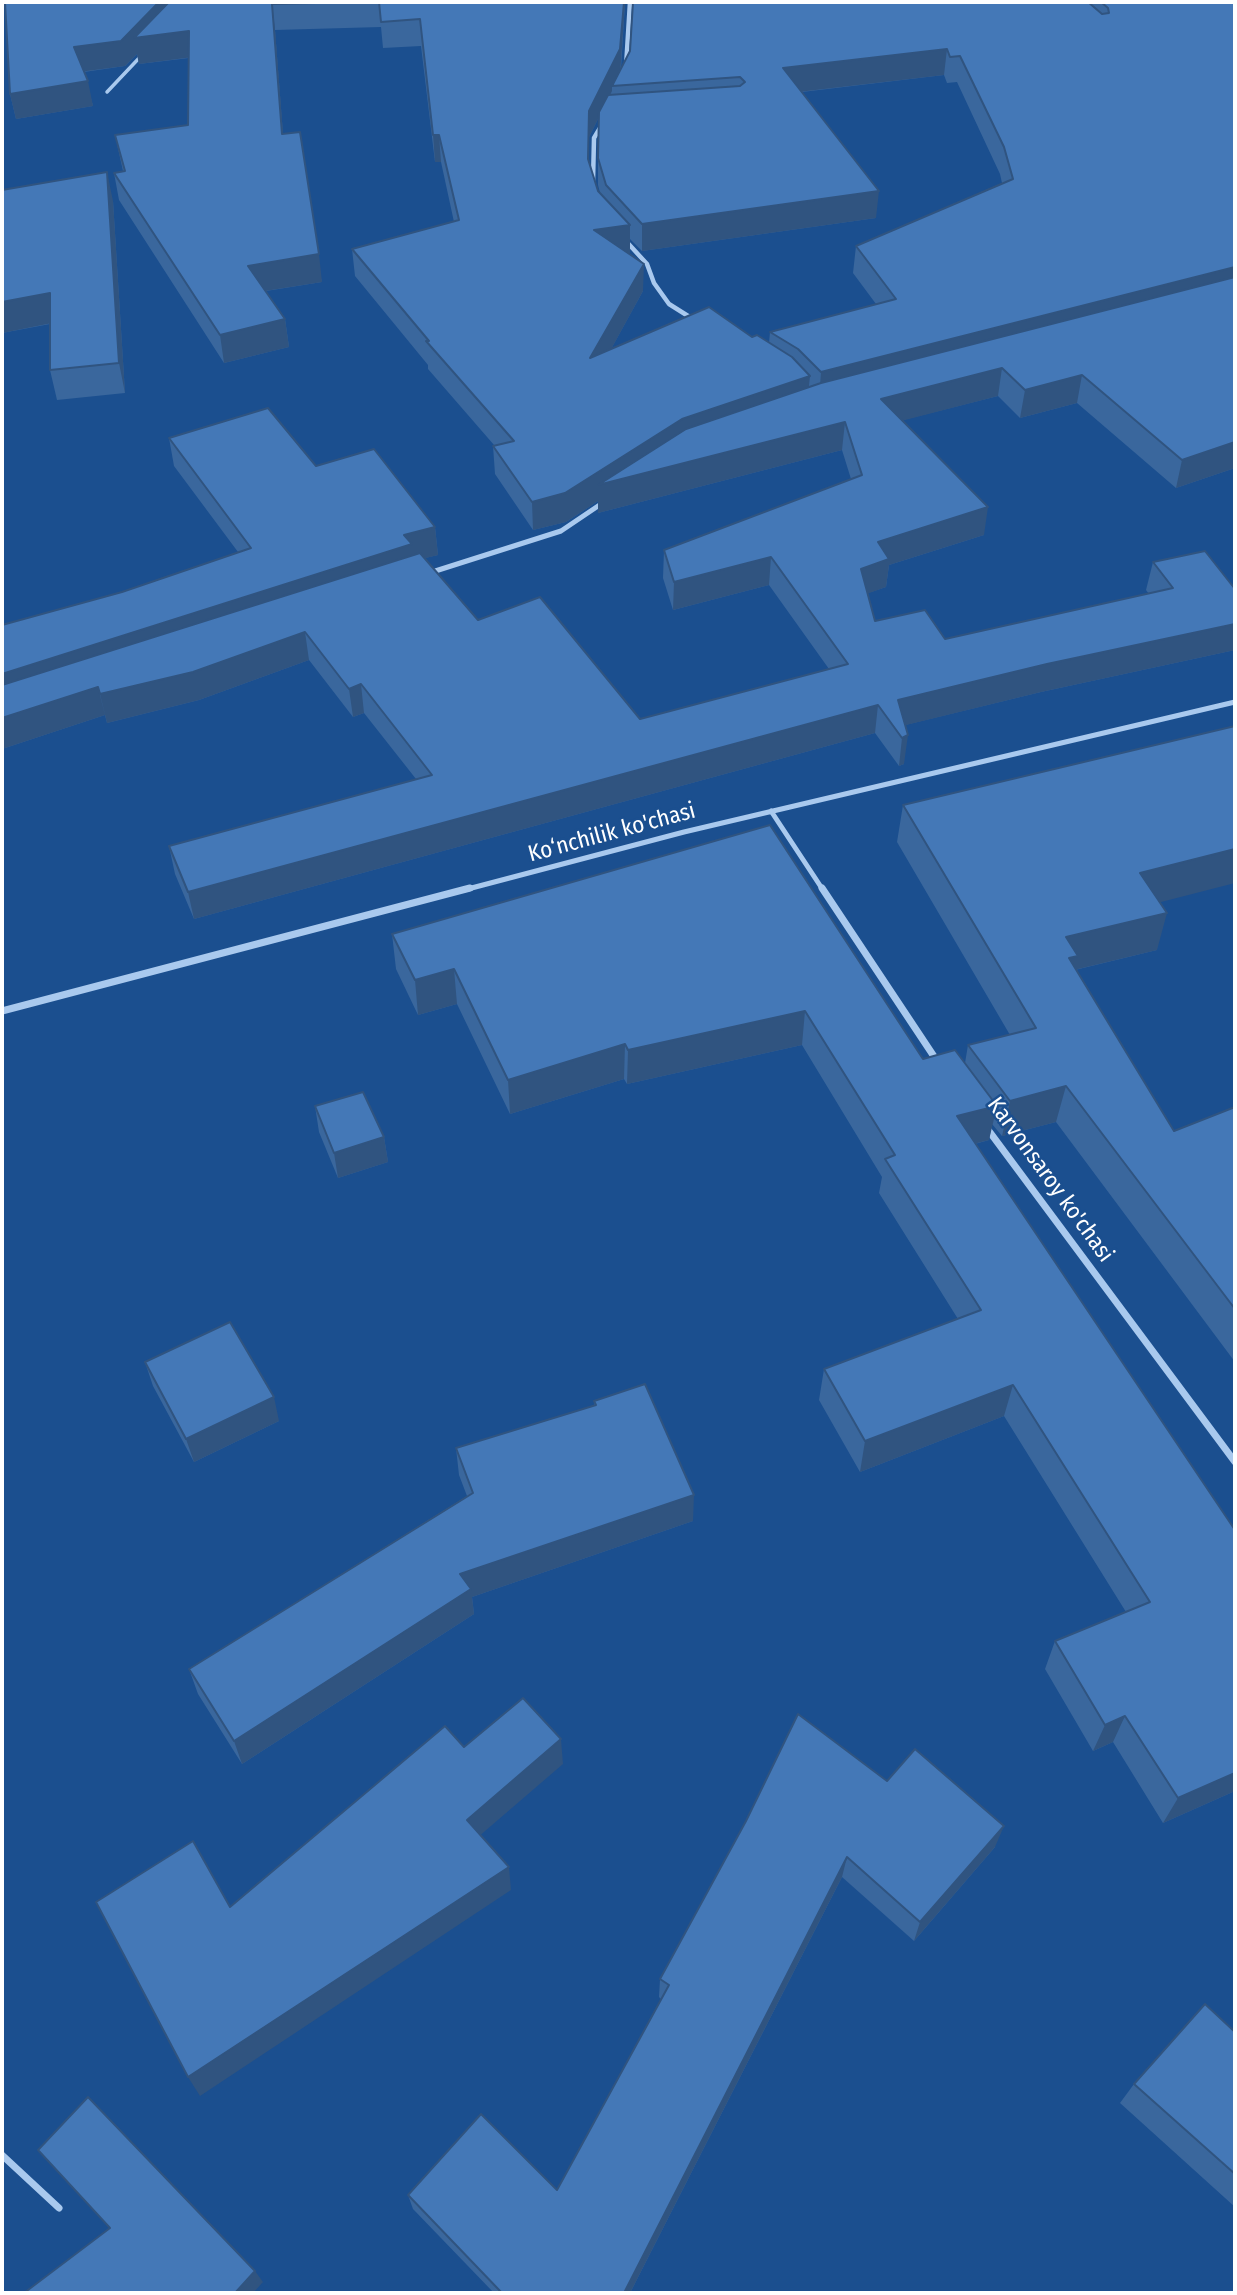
<!DOCTYPE html>
<meta charset="utf-8">
<style>
body{margin:0}
#map{position:relative;width:1237px;height:2295px;overflow:hidden;background:#1b4f8f;font-family:"Fira Sans Condensed",sans-serif}
canvas{display:block}
.frame{position:absolute;inset:0;border:4px solid #fff;pointer-events:none}
</style>
<div id="map">
<canvas width="1237" height="2295"></canvas>
<div class="frame"></div>
</div>
<script>
const c = document.querySelector('canvas').getContext('2d');
c.lineJoin = 'round';
function trace(path, color, width, dash) { c.strokeStyle = color; c.lineWidth = width; c.lineCap = dash ? 'butt' : 'round'; c.setLineDash(dash || []); c.stroke(path); }
function paint(path, color) { c.fillStyle = color; c.fill(path, 'evenodd'); }
function write(font, color, halo, rows, align = 'center') {
  c.font = font + ' "Fira Sans Condensed",sans-serif'; c.lineWidth = 5; c.setLineDash([]); c.textBaseline = 'middle'; c.strokeStyle = halo; c.fillStyle = color; for (const [text, x, y, turn = 0] of rows) {
    c.save(); c.translate(x, y); c.rotate((+turn || 0) * Math.PI / 180); c.textAlign = isNaN(turn) ? turn : align; if (halo) c.strokeText(text, 0, 0); c.fillText(text, 0, 0); c.restore();
  }
}
trace(new Path2D(`
 M 107,92 L 142,55`), '#a9c9ee', 3.5);
trace(new Path2D(`
 M 2,2155 L 59,2208`), '#a9c9ee', 7);
trace(new Path2D(`
 M 626,67 L 630,2
 M 593,182 L 594,138 L 603,123
 M 625,240 L 647,264 L 654,283 L 669,304 L 696,321`), '#a9c9ee', 4.5);
trace(new Path2D(`
 M 429,573 L 561,531 L 604,502
 M 771,811 L 823,890
 M 464,890 L 684,832 L 1235,702`), '#a9c9ee', 5);
trace(new Path2D(`
 M 822,888 L 939,1064
 M 2,1011 L 470,888
 M 986,1127 L 1235,1462`), '#a9c9ee', 7);
paint(new Path2D(`
 M 2,2 L 625,2 L 621,69 L 630,51 L 633,2 L 1235,2 L 1235,468 L 1176,488 L 1077,403 L 1020,418 L 998,396 L 903,420 L 984,535 L 889,565 L 886,587 L 868,593 L 875,621 L 945,639 L 1149,594 L 1146,590 L 1153,562 L 1235,589 L 1235,650 L 1041,692 L 905,725 L 904,764 L 899,766 L 875,733 L 194,919 L 175,874 L 169,846 L 416,779 L 364,713 L 353,717 L 309,660 L 199,700 L 107,723 L 105,715 L 2,749 L 122,592 L 238,552 L 174,466 L 169,438 L 316,466 L 435,527 L 438,555 L 425,558 L 478,620 L 640,719 L 829,669 L 769,585 L 673,610 L 663,578 L 664,550 L 851,479 L 842,450 L 598,513 L 598,501 L 566,522 L 533,530 L 495,474 L 493,446 L 494,445 L 428,369 L 428,365 L 355,276 L 352,249 L 454,222 L 441,162 L 435,162 L 421,46 L 383,48 L 381,27 L 275,30 L 283,134 L 322,282 L 266,291 L 285,319 L 289,347 L 224,363 L 119,200 L 114,173 L 123,171 L 115,135 L 188,125 L 189,58 L 139,64 L 137,54 L 125,66 L 84,72 L 93,106 L 16,119 L 10,94 L 5,5 L 2,5 ZM 944,75 L 947,83 L 957,82 L 1000,174 L 1002,183 L 856,246 L 853,273 L 876,304 L 770,332 L 769,343 L 752,337 L 611,349 L 643,291 L 628,253 L 630,253 L 630,239 L 642,251 L 876,218 L 802,92 ZM 598,119 L 598,185 L 600,193 L 598,191 L 589,162 L 589,137 Z
 M 2,190 L 113,201 L 125,393 L 57,400 L 50,370 L 50,324 L 2,333 Z
 M 903,805 L 1160,902 L 1157,950 L 1075,970 L 1174,1131 L 1235,1107 L 1235,1362 L 1056,1122 L 1002,1136 L 992,1124 L 989,1140 L 975,1144 L 1235,1791 L 1163,1823 L 1113,1742 L 1093,1751 L 1045,1669 L 1055,1641 L 1126,1612 L 1004,1416 L 860,1472 L 819,1400 L 824,1369 L 958,1319 L 879,1193 L 882,1177 L 802,1045 L 627,1084 L 624,1079 L 510,1114 L 457,1004 L 418,1015 L 396,969 L 392,934 L 770,825 L 923,1059 L 965,1063 L 968,1045 L 1010,1035 L 897,842 Z
 M 315,1106 L 384,1137 L 388,1162 L 338,1178 L 319,1132 Z
 M 145,1362 L 279,1421 L 194,1462 L 153,1386 Z
 M 594,1401 L 693,1521 L 472,1597 L 474,1614 L 242,1764 L 198,1694 L 189,1669 L 467,1496 L 459,1475 L 456,1448 L 594,1406 Z
 M 887,1781 L 995,1847 L 914,1941 L 842,1877 L 630,2293 L 494,2293 L 413,2209 L 408,2195 L 557,2190 L 661,1999 L 659,1997 L 660,1979 Z
 M 1235,2032 L 1235,2207 L 1120,2103 L 1134,2084 Z`), '#3a679d');
paint(new Path2D(`
 M 159,2 L 175,2 L 189,31 L 193,57 L 139,64 L 137,54 L 125,66 L 79,72 L 74,47 Z
 M 624,2 L 625,2 L 620,76 L 612,86 L 612,91 L 589,137 L 588,186 L 589,111 Z
 M 272,4 L 275,30 L 285,161 L 282,134 Z
 M 947,49 L 944,75 L 781,94 L 783,68 Z
 M 88,81 L 93,106 L 16,119 L 10,94 Z
 M 433,135 L 439,135 L 441,162 L 435,162 Z
 M 107,172 L 113,201 L 125,393 L 119,363 Z
 M 879,191 L 876,218 L 642,251 L 642,224 Z
 M 630,225 L 630,253 L 595,258 L 594,230 Z
 M 319,254 L 322,282 L 252,293 L 248,266 Z
 M 644,264 L 643,291 L 591,386 L 590,358 Z
 M 1235,267 L 1235,287 L 819,400 L 821,372 Z
 M 50,293 L 57,322 L 2,333 L 2,302 Z
 M 285,319 L 289,347 L 224,363 L 220,335 Z
 M 1002,368 L 998,396 L 878,427 L 881,399 Z
 M 1082,375 L 1077,403 L 1020,418 L 1025,390 Z
 M 810,376 L 807,404 L 845,422 L 842,450 L 598,513 L 598,501 L 566,522 L 533,530 L 532,502 L 682,419 Z
 M 1235,442 L 1235,468 L 1176,488 L 1182,460 Z
 M 988,507 L 984,535 L 889,565 L 886,587 L 858,597 L 861,569 L 878,542 Z
 M 435,527 L 438,555 L 414,561 L 2,705 L 2,674 L 404,535 Z
 M 771,557 L 769,585 L 673,610 L 674,582 Z
 M 1235,624 L 1235,650 L 1041,692 L 894,728 L 898,700 L 1047,664 Z
 M 305,632 L 309,660 L 199,700 L 107,723 L 100,694 Z
 M 361,684 L 364,713 L 353,717 L 349,689 Z
 M 98,687 L 105,715 L 2,749 L 2,718 Z
 M 878,705 L 875,733 L 194,919 L 188,892 Z
 M 908,735 L 904,764 L 899,766 L 902,738 Z
 M 1235,849 L 1235,883 L 1130,910 L 1140,873 Z
 M 1167,913 L 1157,950 L 1074,970 L 1068,993 L 1066,937 Z
 M 454,969 L 457,1004 L 418,1015 L 415,980 Z
 M 805,1011 L 802,1045 L 627,1084 L 628,1050 Z
 M 625,1044 L 624,1079 L 510,1114 L 508,1080 Z
 M 1066,1086 L 1056,1122 L 1002,1136 L 1010,1101 Z
 M 997,1106 L 989,1140 L 950,1150 L 957,1116 Z
 M 384,1137 L 388,1162 L 338,1178 L 334,1153 Z
 M 1013,1385 L 1004,1416 L 860,1472 L 865,1441 Z
 M 274,1397 L 279,1421 L 194,1462 L 186,1439 Z
 M 694,1495 L 693,1521 L 472,1597 L 474,1614 L 242,1764 L 234,1741 L 460,1574 Z
 M 1125,1716 L 1113,1742 L 1093,1751 L 1105,1725 Z
 M 561,1739 L 563,1764 L 470,1844 L 467,1820 Z
 M 1235,1773 L 1235,1791 L 1163,1823 L 1178,1798 Z
 M 1004,1826 L 995,1847 L 914,1941 L 920,1922 Z
 M 847,1857 L 842,1877 L 630,2293 L 624,2293 Z
 M 509,1867 L 511,1890 L 200,2096 L 188,2077 Z
 M 255,2271 L 263,2282 L 253,2293 L 235,2293 Z`), '#305480');
const building = new Path2D(`
 M 5,2 L 159,2 L 121,41 L 74,47 L 88,81 L 10,94 Z
 M 169,2 L 360,2 L 272,4 L 282,134 L 300,132 L 319,254 L 248,266 L 285,319 L 220,335 L 114,173 L 125,171 L 115,135 L 188,125 L 189,31 L 134,38 Z
 M 379,2 L 624,2 L 620,49 L 589,111 L 588,159 L 598,191 L 630,225 L 594,230 L 644,264 L 590,358 L 709,307 L 752,337 L 757,335 L 792,357 L 810,376 L 682,419 L 565,493 L 532,502 L 493,446 L 514,441 L 426,341 L 429,341 L 352,249 L 459,220 L 439,135 L 433,135 L 420,19 L 381,22 Z
 M 633,2 L 1088,2 L 1102,14 L 1109,13 L 1108,8 L 1101,2 L 1235,2 L 1235,267 L 821,372 L 798,349 L 770,332 L 896,299 L 856,246 L 1013,179 L 1004,147 L 960,56 L 950,57 L 947,49 L 783,68 L 879,191 L 642,224 L 606,185 L 598,158 L 599,112 L 608,95 L 740,86 L 745,82 L 740,77 L 612,86 L 630,51 Z
 M 107,172 L 119,363 L 50,370 L 50,293 L 2,302 L 2,190 Z
 M 1235,277 L 1235,442 L 1182,460 L 1082,375 L 1025,390 L 1002,368 L 881,399 L 988,507 L 878,542 L 889,559 L 861,569 L 875,621 L 925,610 L 945,639 L 1173,588 L 1153,562 L 1205,551 L 1235,589 L 1235,624 L 1047,664 L 898,700 L 908,735 L 902,738 L 878,705 L 188,892 L 169,846 L 432,775 L 361,684 L 349,689 L 305,632 L 193,672 L 100,694 L 98,687 L 2,718 L 2,685 L 420,553 L 478,620 L 540,597 L 640,719 L 848,664 L 771,557 L 674,582 L 664,550 L 862,475 L 845,422 L 598,485 L 686,429 L 821,383 Z
 M 268,408 L 316,466 L 374,449 L 435,527 L 404,535 L 412,544 L 2,674 L 2,625 L 122,592 L 251,548 L 169,438 Z
 M 1235,726 L 1235,849 L 1140,873 L 1167,913 L 1066,937 L 1078,956 L 1069,958 L 1174,1131 L 1235,1107 L 1235,1309 L 1066,1086 L 1010,1101 L 968,1045 L 1036,1028 L 903,805 Z
 M 770,825 L 923,1059 L 955,1050 L 997,1106 L 957,1116 L 1235,1530 L 1235,1773 L 1178,1798 L 1125,1716 L 1105,1725 L 1055,1641 L 1150,1602 L 1013,1385 L 865,1441 L 824,1369 L 981,1310 L 885,1159 L 895,1155 L 805,1011 L 628,1050 L 625,1044 L 508,1080 L 454,969 L 415,980 L 392,934 Z
 M 363,1092 L 384,1137 L 334,1153 L 315,1106 Z
 M 230,1322 L 274,1397 L 186,1439 L 145,1362 Z
 M 645,1384 L 694,1495 L 460,1574 L 471,1589 L 234,1741 L 189,1669 L 473,1493 L 456,1448 L 596,1405 L 594,1401 Z
 M 523,1698 L 561,1739 L 467,1820 L 509,1867 L 188,2077 L 96,1902 L 193,1841 L 230,1907 L 445,1726 L 464,1747 Z
 M 798,1714 L 887,1781 L 915,1749 L 1004,1826 L 920,1922 L 847,1857 L 624,2293 L 502,2293 L 408,2195 L 481,2114 L 557,2190 L 669,1985 L 660,1979 L 746,1821 Z
 M 1205,2004 L 1235,2032 L 1235,2174 L 1134,2084 Z
 M 88,2097 L 255,2271 L 235,2293 L 24,2293 L 110,2228 L 38,2150 Z`);
paint(building, '#4478b7');
trace(building, '#305480', 2);
write('23px', '#fff', '#1b4f8f', [
 ["Ko‘nchilik ko'chasi",612,833,-15],
 ["Karvonsaroy ko'chasi",1050,1180,54]
]);
</script>
